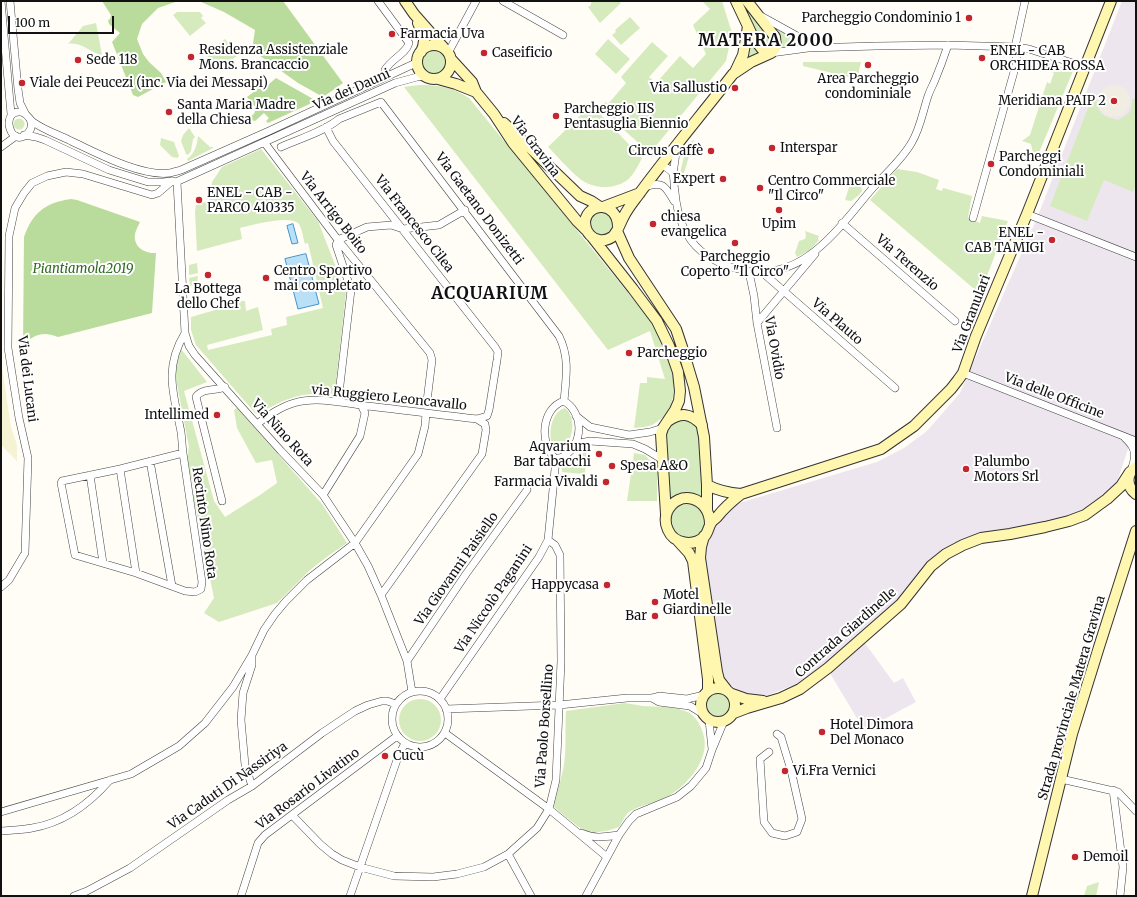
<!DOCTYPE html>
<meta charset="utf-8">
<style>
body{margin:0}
#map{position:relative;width:1137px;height:897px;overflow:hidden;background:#fffdf5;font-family:Merriweather,serif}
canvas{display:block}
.frame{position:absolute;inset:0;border:2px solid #111;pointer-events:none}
.scale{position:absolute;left:8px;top:16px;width:106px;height:18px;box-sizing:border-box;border:2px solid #111;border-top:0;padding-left:5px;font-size:12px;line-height:14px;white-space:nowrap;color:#111;-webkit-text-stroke:3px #fff;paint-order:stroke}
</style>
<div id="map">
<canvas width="1137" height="897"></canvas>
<div class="frame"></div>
<div class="scale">100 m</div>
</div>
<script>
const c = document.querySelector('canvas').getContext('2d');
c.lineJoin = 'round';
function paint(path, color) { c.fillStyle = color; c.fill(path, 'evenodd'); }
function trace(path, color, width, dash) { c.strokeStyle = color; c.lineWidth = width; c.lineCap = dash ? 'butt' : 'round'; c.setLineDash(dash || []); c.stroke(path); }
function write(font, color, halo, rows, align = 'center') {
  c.font = font + ' Merriweather,serif'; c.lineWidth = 4; c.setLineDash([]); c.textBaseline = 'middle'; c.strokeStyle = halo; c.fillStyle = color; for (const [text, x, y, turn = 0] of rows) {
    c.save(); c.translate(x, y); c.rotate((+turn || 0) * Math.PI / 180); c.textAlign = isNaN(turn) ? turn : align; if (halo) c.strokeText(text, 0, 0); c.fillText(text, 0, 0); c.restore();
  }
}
paint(new Path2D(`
 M 1122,1 L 1136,1 L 1136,449 L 1129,446 L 1116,485 L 1087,509 L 1068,517 L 1009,529 L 980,533 L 961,540 L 943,550 L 925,564 L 903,594 L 886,612 L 859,635 L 894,683 L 903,678 L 916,702 L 864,730 L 825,665 L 804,681 L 766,696 L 750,695 L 742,692 L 729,685 L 723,675 L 705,557 L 708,538 L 719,522 L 736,504 L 877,462 L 904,448 L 927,431 L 960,393 L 1037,218 Z`), '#eee6ef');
paint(new Path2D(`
 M 1,230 L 2,230 L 2,367 L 11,427 L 17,445 L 17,461 L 1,445 Z`), '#f6f3d4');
paint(new Path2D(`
 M 593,1 L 621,1 L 620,2 L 621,3 L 600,23 L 588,7 L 591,5 L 591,3 Z
 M 702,1 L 722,1 L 732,33 L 726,61 L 650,153 L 599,108 L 605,102 L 608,104 L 626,83 L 621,77 L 652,42 L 668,56 L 649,77 L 656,83 L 680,56 L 693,68 L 706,54 L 693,25 L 710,9 Z
 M 739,1 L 744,1 L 771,38 L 773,45 L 769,49 L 756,38 Z
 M 177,12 L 200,12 L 203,16 L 201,18 L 206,23 L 190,36 L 173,15 Z
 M 630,17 L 640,28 L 621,45 L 612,35 L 616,32 L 615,30 Z
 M 767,22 L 816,46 L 778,50 Z
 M 96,23 L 102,55 C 90,53 81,41 68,44 L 83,26 Z
 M 750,38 L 762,53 L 742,64 Z
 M 225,39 L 238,55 L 219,70 L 206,54 Z
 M 608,39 L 630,59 L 616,74 L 595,54 Z
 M421 62a13 13 0 1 1 26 0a13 13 0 1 1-26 0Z
 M 1037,59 L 1073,71 L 1038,155 L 1033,153 L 1031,144 L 1022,141 L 1030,135 L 1047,82 L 1050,84 L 1054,73 L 1037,65 Z
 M 803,62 L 861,62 L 857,79 L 803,66 Z
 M 419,85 C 440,85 451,87 469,98 L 651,321 C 665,345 688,394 662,418 C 659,420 656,423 652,425 C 647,427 640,427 634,428 L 640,383 L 647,383 L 647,377 L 665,379 L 650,331 L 608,350 L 404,87 Z
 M 1093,95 L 1096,97 C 1098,114 1102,116 1118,120 C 1129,114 1132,112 1132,99 L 1136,99 L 1136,184 L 1133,192 L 1104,180 L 1087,221 L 1050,206 Z
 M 586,110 L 592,116 L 597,111 L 642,158 C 638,166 633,176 626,181 C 612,190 592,189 579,178 C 568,169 558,157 548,147 Z
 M13.5 124a5.5 5.5 0 1 1 11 0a5.5 5.5 0 1 1-11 0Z
 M 189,128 L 195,137 L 193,139 L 191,151 L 188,155 L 186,154 L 181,141 L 183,135 Z
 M 198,136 L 210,147 L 213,147 L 213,148 L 188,161 L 187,159 C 195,153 197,145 198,136 Z
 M 161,138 L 174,142 L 179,156 L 177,158 L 172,157 L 160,145 Z
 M 693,140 L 694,140 L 683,176 L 680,173 L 685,152 Z
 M 261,149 L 318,221 L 346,293 L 335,391 L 331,395 C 301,391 285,399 259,413 L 256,414 L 196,345 L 191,330 L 191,317 L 239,303 L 241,301 L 245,301 L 246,311 L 258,307 L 263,330 L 207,345 L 208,350 L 272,335 L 271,329 L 287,325 L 286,317 L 323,308 L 308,243 L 305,244 C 303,238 302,227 298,223 C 288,215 252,225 240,228 L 242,239 L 197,251 L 195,212 L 196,205 L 202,205 L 202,203 L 209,201 L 212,182 L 222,167 Z
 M 897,169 L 917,172 L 939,180 L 936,189 L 942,191 L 943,188 L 972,196 L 968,217 L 980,223 L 982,216 L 1008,221 L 980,294 L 870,200 Z
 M 852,178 C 857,182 862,184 862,191 L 859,195 L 851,201 L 845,200 Z
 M590 224a12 12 0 1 1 24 0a12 12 0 1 1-24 0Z
 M 805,231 L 819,236 L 818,239 L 819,240 L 810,250 L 797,257 L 795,253 L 799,241 L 805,239 L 806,235 Z
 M 197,263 L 198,273 L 189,275 L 189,265 Z
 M 198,276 L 197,284 L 190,286 L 189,278 Z
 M 181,349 L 207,382 L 184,391 L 214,501 L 225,517 L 260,495 L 277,483 L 272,460 L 256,463 L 237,428 L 234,410 L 237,408 L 322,504 L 347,543 L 328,556 L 310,570 L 277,603 L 219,622 L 204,613 L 214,598 L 193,495 L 195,493 L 187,460 L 189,447 L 175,374 L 176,366 Z
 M 565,408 C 578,418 573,446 557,452 C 546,443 549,412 565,408 Z
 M 676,420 C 690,420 696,422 700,436 L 703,500 L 669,504 L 665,434 L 668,429 Z
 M 586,448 L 587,448 L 585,473 L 583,473 L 583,474 L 562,472 L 562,468 Z
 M 634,453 L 645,455 L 657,468 L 657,501 L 627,501 Z
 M671 521a17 17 0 1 1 34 0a17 17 0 1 1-34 0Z
 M704 705a14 14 0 1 1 28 0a14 14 0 1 1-28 0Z
 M399 720a21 21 0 1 1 42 0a21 21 0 1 1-42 0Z
 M 625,703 C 631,704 637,705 643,706 C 657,707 673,706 685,711 C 696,715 702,727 704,737 C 710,761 683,790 663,799 C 653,804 639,805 629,812 C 625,815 622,823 619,827 C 611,830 597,834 588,831 C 578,829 562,813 554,807 C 557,789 564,773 565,755 C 566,740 565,726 566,711 Z
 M 1099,882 L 1096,896 L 1084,896 L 1087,886 Z`), '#d5ebbd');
paint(new Path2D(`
 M 102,1 L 178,1 L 158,8 L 142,24 L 137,39 L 143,54 L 149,62 L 161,73 L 166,82 L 138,97 L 133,95 L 112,42 L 120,33 L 109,24 L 108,20 L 110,19 L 111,15 Z
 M 199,1 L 283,1 L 343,83 L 323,97 L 298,83 L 252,50 L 255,30 L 224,12 Z
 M 276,78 L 315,100 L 314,102 L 268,123 L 266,121 L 269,118 L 264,113 L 255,121 L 247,119 L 254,114 L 256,108 L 247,97 L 267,82 L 269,84 Z
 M 71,199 L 77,200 L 140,222 C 138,226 136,230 135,234 C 133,247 145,254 156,253 L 152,313 L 58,337 C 43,331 35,334 23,345 L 24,237 C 33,212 45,203 71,199 Z`), '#b9dc9c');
paint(new Path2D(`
 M1098 101a16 16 0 1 1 32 0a16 16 0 1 1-32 0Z`), '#f1ede2');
const water = new Path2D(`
 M 293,224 L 298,243 L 292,244 L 287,226 Z
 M 306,254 L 319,304 L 298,309 L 285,259 Z`);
paint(water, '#b9e0f7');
trace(water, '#3f96cf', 1);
const street = new Path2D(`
 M 1,1 L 11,114
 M 10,1 L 18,89 L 20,103 L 25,113
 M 378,1 L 409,43 C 406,54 391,59 385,70 L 387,76
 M 503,1 L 563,35
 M 761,16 L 799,37 L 825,47
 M 448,53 L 476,1
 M 771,53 L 808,48 L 876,46 L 948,45 L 1015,47 L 1029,49 L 1085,67
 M 30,119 C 32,124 32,129 28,133 C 11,150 0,112 19,112 C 26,111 28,118 33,122 C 44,130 59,135 71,141 C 97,153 141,177 170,173 C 173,172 178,171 181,170 L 269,131 L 418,62
 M 24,135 L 36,137 L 45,140 L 109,170 L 148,182 L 163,182 L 172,181 L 176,182 L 395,83 L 417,77 L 426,76
 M 264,142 L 338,240 L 430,353 L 432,360 L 427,401
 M 1,147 L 16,136
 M 281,147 C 299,139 325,131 339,119 L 381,102 L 559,336 C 570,358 566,378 564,401
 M 661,165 C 665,167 671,169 673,174 C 674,177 674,188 675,192 C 677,214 684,237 701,251 C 713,261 724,266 739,269 C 801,285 836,231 871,190 C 884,175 902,160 912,142 C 920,129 923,111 928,96 C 930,90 933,85 935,80 C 940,68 944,57 948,45
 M 673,174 L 677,146
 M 177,182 L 185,333 L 189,346 L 195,355 L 281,451 L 323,495 L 355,543 L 368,566 L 381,595 L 407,661 L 412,692
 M 645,187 C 662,181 665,185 674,201
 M 1027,214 L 1136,257
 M 973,218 L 1017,61 L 1015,47 L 1025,1
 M 842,223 L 955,321
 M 749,272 L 754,296 L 757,323 L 777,428
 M 763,273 L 895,388
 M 757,323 L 815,254
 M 963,373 L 1136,441
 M 564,401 C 567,403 570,405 572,408 C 585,425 579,454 556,459 C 539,445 541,408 564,401 Z
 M 338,402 L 351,290 L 336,245 L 338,240 L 367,227 L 391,225 L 403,229 L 439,225 L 465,210
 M 576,416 L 590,427 L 629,435 L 650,432 L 663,428
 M 257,424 C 268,416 280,407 294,403 C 317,396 344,403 367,406 C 404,410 441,415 477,419 L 487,416 L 489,410 L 497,360 L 498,352 L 495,347 L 333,141 L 326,127
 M 1125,438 C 1137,449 1136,456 1131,471
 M 573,448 L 580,443 L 590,441 L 633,444 L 645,449 L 663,460
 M 183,453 L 120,469 L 62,481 L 61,483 L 75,555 L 136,573 L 185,591 L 195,592 L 201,589 L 202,582 L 183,453 C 182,446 182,439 181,432 C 174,395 163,369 185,333
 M 150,461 L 172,586
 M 120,469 L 136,573
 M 90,475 L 103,563
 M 323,495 L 360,436 L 365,413 L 361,405
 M 222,501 L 196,397 C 201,388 216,391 225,387
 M 1,587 L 9,580 L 25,553 L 28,458 L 19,418 L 8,348 L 9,236 L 15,208 L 24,193 L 32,183 L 47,176 L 66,172 L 83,174 L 152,195 L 158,193 L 172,181
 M 381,595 L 482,454 L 486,430 L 485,424 L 477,419
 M 252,655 L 252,665 L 243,693 L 241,720 L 245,765 L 252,786
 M 407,661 L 466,574 L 527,490
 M392 719a28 28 0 1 1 56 0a28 28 0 1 1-56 0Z
 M 652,698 L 659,702 L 690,706 L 703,714
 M 440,699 L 539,557 L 548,540 L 556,459
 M 446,709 L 559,705 L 627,698 L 652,698 L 659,696 L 687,699 L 704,695
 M 709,720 L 712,749
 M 445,733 L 549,809 L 607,857
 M 769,752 L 760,759 L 764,822 L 772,833 L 785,836 L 797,832 L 802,819 L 791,770 L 781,737 L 777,734
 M 1061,779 L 1118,792 L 1136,811
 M 1113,790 L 1123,867 L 1120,896
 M 1,812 L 131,774 L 179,746 L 205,723 L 233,687 L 252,655 L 264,630 L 275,614 L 286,601 L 307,580 L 355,543 L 418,454 L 425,426 L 426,413
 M 292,815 L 320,844 L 332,854 L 342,860 L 360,867 L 394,876 L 433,877 L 457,874 L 484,867 L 508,854 L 537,828 L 549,809 L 556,780 L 561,661 L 560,555 L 555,545 L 548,540
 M 1,831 C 11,830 22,830 32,828 C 63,823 90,803 110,780
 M 581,833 C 596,839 604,837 619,835
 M 508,854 L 531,896
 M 74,896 L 87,891 L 130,868 L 228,800 L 252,786 L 322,733 L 355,711 L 368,705 L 382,701 L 387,701 L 396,704
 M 241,896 L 258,843 L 265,835 L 397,736
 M 350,896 L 360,867 L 398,757 L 405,743
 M 586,896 L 619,835 L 629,821 L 636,814 L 677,797 L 691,786 L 706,768 L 712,750 L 724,721`);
const secondary = new Path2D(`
 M 405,1 L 414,14 L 444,48
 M 736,1 L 754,39 L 762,49 L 771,53
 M 747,1 L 775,37 L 776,47 L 771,53
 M 418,23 C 423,35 427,38 421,52
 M417 62a17 17 0 1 1 34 0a17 17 0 1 1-34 0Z
 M 451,59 L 472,82 L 476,92 L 494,114 L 513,143 L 577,221 L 586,230
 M 735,72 L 743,55 L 746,39 L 748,26
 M 438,79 L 456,84 L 476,92
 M 504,123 L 580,196 L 591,201 L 600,207
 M 603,207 L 640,193
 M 618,226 C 617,202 589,201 585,221 C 585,226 586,231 590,235 C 595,241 605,242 612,237 C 618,232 620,223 624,216 C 628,208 634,201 639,194 C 669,153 702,114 733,74 L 751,62 L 771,53
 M 617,231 L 629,258 L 676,329 L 682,347 L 694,387 L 704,437 L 707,485 L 707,509
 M 592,237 L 633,289 L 657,321 L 669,346 L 678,372 L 680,391 L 679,401 L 675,410 L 663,428 L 661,434 L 666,514
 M 668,421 C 681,412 690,413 702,425
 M 1136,467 C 1126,474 1126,486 1136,494
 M 707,485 C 719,491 728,493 741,494
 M 710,524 C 710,497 678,488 667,512 C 665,518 665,524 668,530 C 674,544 693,547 704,537 C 708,533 708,528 711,523 C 712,521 715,519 717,517 C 724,508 732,501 741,494 L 881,449 L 914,426 L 951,389 L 958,380 L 963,373 L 976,336 L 1027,214 L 1111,1
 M 704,536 L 701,547 L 700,558 L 717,672 L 719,680 L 726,689
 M 678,541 L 689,553 L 693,561 L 708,679 L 708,690
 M701 705a17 17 0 1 1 34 0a17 17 0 1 1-34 0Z
 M 732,694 L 746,699 L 763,701
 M 734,713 L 747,708 L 781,698 L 800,689 L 828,668 L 901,604 L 931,566 L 946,554 L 963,545 L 981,538 L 1010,534 L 1045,527 L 1069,521 L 1085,515 L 1107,499 L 1121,486 L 1130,472
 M 1032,896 L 1072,734 L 1099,647 L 1136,531`);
trace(street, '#444', 8);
trace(secondary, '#333', 12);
trace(street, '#fff', 7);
trace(secondary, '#fff6b0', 10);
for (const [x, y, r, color] of [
 [969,18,4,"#c4262e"],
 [392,34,4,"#c4262e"],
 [484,53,4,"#c4262e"],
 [191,57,4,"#c4262e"],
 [982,58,4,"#c4262e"],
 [78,60,4,"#c4262e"],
 [868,65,4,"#c4262e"],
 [22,83,4,"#c4262e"],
 [735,88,4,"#c4262e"],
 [1114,101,4,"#c4262e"],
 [169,112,4,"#c4262e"],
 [556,116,4,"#c4262e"],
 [772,148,4,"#c4262e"],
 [711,151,4,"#c4262e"],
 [991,164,4,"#c4262e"],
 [723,179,4,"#c4262e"],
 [760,188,4,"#c4262e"],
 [199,200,4,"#c4262e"],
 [779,210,4,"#c4262e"],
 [653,224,4,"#c4262e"],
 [1052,240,4,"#c4262e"],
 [735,243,4,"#c4262e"],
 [208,275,4,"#c4262e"],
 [266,278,4,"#c4262e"],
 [629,353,4,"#c4262e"],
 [217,415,4,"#c4262e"],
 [599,454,4,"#c4262e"],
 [612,466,4,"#c4262e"],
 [966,469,4,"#c4262e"],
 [606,482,4,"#c4262e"],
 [607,585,4,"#c4262e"],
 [655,602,4,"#c4262e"],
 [655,616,4,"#c4262e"],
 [822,732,4,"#c4262e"],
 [385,756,4,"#c4262e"],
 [785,771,4,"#c4262e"],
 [1075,857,4,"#c4262e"]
]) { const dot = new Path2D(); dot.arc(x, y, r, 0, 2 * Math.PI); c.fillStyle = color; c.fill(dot); trace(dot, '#fff', 1.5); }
write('13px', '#111', '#fff', [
 ["Parcheggio Condominio 1",961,18,"right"],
 ["Farmacia Uva",400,34],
 ["Residenza Assistenziale",199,50],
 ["Mons. Brancaccio",199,65],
 ["ENEL - CAB",990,51],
 ["ORCHIDEA ROSSA",990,66],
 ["Caseificio",492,53],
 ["Sede 118",86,60],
 ["Area Parcheggio",868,79,"center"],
 ["condominiale",868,94,"center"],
 ["Viale dei Peucezi (inc. Via dei Messapi)",30,83],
 ["Via Sallustio",727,88,"right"],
 ["Meridiana PAIP 2",1106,101,"right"],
 ["Santa Maria Madre",177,105],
 ["della Chiesa",177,120],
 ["Parcheggio IIS",564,109],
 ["Pentasuglia Biennio",564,124],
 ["Interspar",780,148],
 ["Circus Caffè",703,151,"right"],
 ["Parcheggi",999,157],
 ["Condominiali",999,172],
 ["Expert",715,179,"right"],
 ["Centro Commerciale",768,181],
 ["\"Il Circo\"",768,196],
 ["ENEL - CAB -",207,193],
 ["PARCO 410335",207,208],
 ["chiesa",661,217],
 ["evangelica",661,232],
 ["Upim",779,224,"center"],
 ["ENEL -",1044,233,"right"],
 ["CAB TAMIGI",1044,248,"right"],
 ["Parcheggio",735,257,"center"],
 ["Coperto \"Il Circo\"",735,272,"center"],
 ["Centro Sportivo",274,271],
 ["mai completato",274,286],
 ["La Bottega",208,289,"center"],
 ["dello Chef",208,304,"center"],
 ["Parcheggio",637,353],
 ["Intellimed",209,415,"right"],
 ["Aqvarium",591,447,"right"],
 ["Bar tabacchi",591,462,"right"],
 ["Palumbo",974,462],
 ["Motors Srl",974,477],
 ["Spesa A&O",620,466],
 ["Farmacia Vivaldi",598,482,"right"],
 ["Happycasa",599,585,"right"],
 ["Motel",663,595],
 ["Giardinelle",663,610],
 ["Bar",647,616,"right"],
 ["Hotel Dimora",830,725],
 ["Del Monaco",830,740],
 ["Cucù",393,756],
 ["Vi.Fra Vernici",793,771],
 ["Demoil",1083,857]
], 'left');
write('13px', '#111', '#fff', [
 ["Via dei Dauni",352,90,-24],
 ["Via Gravina",535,147,53],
 ["Via Gaetano Donizetti",479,209,53],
 ["Via Arrigo Boito",333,213,52],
 ["Via Francesco Cilea",414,224,52],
 ["Via Terenzio",907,263,41],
 ["Via Granulari",972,314,-69],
 ["Via Plauto",837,322,41],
 ["Via Ovidio",774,348,80],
 ["Via dei Lucani",27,379,83],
 ["Via delle Officine",1054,396,21],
 ["via Ruggiero Leoncavallo",389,398,6],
 ["Via Nino Rota",282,433,48],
 ["Recinto Nino Rota",204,523,82],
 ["Via Giovanni Paisiello",457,569,-55],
 ["Via Niccolò Paganini",494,599,-56],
 ["Contrada Giardinelle",846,633,-41],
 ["Strada provinciale Matera Gravina",1072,698,-74],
 ["Via Paolo Borsellino",545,726,-86],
 ["Via Caduti Di Nassiriya",228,786,-35],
 ["Via Rosario Livatino",308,789,-37]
]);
write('italic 13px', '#2f6b1f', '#fff', [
 ["Piantiamola2019",83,269]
]);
c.letterSpacing = '1px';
write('bold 17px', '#111', '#fff', [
 ["MATERA 2000",766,41],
 ["ACQUARIUM",490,294]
]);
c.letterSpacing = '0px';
</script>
